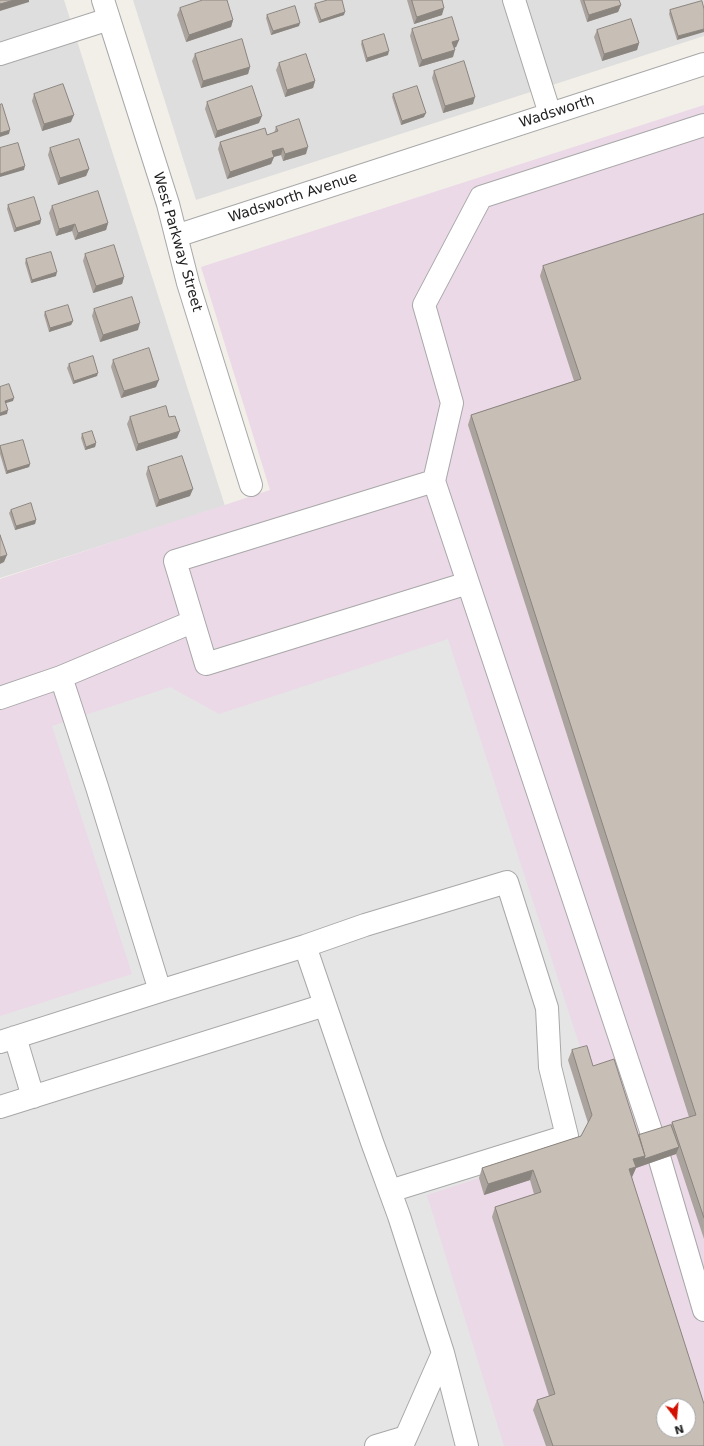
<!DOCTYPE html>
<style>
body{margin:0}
#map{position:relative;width:704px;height:1446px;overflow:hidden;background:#f2efe8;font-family:"DejaVu Sans",sans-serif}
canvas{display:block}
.north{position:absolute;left:656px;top:1398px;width:40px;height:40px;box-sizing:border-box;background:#fff;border:1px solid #a6a6a6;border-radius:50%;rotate:164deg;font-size:11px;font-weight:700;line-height:16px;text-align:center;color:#212121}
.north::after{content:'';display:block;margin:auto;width:14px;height:18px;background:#d30f00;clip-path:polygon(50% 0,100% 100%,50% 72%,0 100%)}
</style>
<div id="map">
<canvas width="704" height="1446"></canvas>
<div class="north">N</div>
</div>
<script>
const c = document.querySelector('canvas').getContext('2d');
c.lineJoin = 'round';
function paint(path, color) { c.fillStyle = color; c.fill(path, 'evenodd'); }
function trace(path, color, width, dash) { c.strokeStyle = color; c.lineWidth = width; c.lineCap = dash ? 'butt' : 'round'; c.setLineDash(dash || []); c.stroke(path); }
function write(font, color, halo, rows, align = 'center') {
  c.font = font + ' "DejaVu Sans",sans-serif'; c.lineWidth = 3; c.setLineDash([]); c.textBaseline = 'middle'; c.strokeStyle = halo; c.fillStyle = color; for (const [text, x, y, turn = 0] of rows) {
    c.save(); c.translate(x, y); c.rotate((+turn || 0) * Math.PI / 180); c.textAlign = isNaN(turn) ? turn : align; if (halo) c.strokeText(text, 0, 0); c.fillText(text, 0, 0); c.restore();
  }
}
paint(new Path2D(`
 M 0,0 L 64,0 L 225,506 L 0,578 Z
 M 133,0 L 704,0 L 704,36 L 196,200 Z`), '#dfdede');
paint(new Path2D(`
 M 704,105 L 704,1446 L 0,1446 L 0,579 L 270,490 L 201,267 ZM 664,1406 L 688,1406 L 688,1430 L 664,1430 Z`), '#ebd9e7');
paint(new Path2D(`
 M 448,639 L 583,1056 L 568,1061 L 589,1125 L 577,1146 L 427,1195 L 504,1446 L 0,1446 L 0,1016 L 132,974 L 52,726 L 170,687 L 219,714 Z`), '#e5e5e5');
const minor = new Path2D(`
 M 103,0 L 168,204 L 188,283 L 251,485
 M 514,0 L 550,114
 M 0,54 L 109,19
 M 176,236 L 704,64
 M 434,481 L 175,561 L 206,664 L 468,583
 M 61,677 L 192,622
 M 0,698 L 61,677 L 97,787 L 160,991
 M 305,946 L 372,1142 L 399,1216 L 443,1353 L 402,1446
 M 15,1037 L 33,1097
 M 0,1042 L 160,991 L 305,946 L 365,925 L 507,882 L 547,1008 L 550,1067 L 567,1136 L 390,1191
 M 0,1107 L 325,1005
 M 653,1137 L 434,481 L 452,403 L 424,305 L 481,197 L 704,125
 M 660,1160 L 704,1310
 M 443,1353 L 467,1446
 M 376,1446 L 406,1437`);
trace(minor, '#a8a8a8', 24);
trace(minor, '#fff', 22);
paint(new Path2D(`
 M 407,0 L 442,0 L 442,15 L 414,24 Z
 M 580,0 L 619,0 L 621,5 L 618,12 L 587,22 Z
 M 702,1 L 677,40 L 669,14 L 670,10 Z
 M 315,4 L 344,15 L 319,23 L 314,8 Z
 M 180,8 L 233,20 L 231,27 L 186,42 L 177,15 Z
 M 267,15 L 299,26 L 271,35 L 266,18 Z
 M 412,29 L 459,40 L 456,47 L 454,48 L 453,57 L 419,67 L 410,36 Z
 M 597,30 L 639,43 L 637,50 L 602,61 L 594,37 Z
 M 362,41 L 388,55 L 366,62 L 361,44 Z
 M 195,54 L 250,67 L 248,74 L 201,88 L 192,61 Z
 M 279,63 L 315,81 L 313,88 L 285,97 L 276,70 Z
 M 434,71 L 473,104 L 443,113 L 432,78 Z
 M 34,94 L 71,122 L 42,131 L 32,101 Z
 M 393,94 L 424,117 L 401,125 L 392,97 Z
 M 207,102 L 259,123 L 215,138 L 205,109 Z
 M 276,127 L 306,154 L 283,161 L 281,155 L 274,157 L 271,164 L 227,179 L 218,149 L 220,142 L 267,135 L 274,133 Z
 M 50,148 L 89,169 L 86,176 L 58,185 L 48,155 Z
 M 8,205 L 41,220 L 40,224 L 14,232 L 7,209 Z
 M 52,206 L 108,223 L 106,230 L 75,240 L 72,231 L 56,236 L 49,213 Z
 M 704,214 L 704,1239 L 676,1154 L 636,1168 L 632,1177 L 704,1446 L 546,1446 L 533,1410 L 537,1400 L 549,1396 L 492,1217 L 495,1207 L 534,1194 L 530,1180 L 484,1195 L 479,1178 L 482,1168 L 581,1136 L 588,1123 L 568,1060 L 572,1050 L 593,1066 L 639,1135 L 671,1125 L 672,1122 L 689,1117 L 468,425 L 471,415 L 574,381 L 540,276 L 543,266 Z
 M 85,254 L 124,277 L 122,284 L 93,293 L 83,261 Z
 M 26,259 L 56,276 L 31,283 L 25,263 Z
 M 94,309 L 138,330 L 100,342 L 92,316 Z
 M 45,312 L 73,321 L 71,325 L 49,332 L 44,315 Z
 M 113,360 L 156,387 L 121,398 L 111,367 Z
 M 69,364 L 97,376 L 73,384 L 67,368 Z
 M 130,417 L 169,417 L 177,438 L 136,451 L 127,424 Z
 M 82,434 L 96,443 L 95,447 L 85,450 L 81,438 Z
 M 0,446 L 30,464 L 29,467 L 6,474 L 0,454 Z
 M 148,467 L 190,496 L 156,507 L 146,474 Z
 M 11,510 L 36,520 L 35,524 L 15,530 L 9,513 Z`), '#aba39d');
paint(new Path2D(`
 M 14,0 L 29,0 L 29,2 L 0,11 L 0,4 Z
 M 621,5 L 618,12 L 587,22 L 589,15 Z
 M 444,8 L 442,15 L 414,24 L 417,17 Z
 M 345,12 L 344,15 L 319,23 L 321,20 Z
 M 233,20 L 231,27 L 186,42 L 189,35 Z
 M 300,23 L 299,26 L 271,35 L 273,31 Z
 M 704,29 L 704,32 L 677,40 L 678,36 Z
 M 459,40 L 456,47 L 450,49 L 452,42 Z
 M 639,43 L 637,50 L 602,61 L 604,54 Z
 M 455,50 L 453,57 L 419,67 L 422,60 Z
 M 389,51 L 388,55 L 366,62 L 367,58 Z
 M 250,67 L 248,74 L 201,88 L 203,81 Z
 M 315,81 L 313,88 L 285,97 L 287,90 Z
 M 475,97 L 473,104 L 443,113 L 445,106 Z
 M 426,113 L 424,117 L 401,125 L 402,121 Z
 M 74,115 L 71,122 L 42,131 L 44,124 Z
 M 262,116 L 259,123 L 215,138 L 217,131 Z
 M 10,130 L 9,134 L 0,137 L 0,133 Z
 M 308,147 L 306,154 L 283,161 L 285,154 Z
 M 283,148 L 281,155 L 269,158 L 272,151 Z
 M 274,157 L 271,164 L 227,179 L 230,172 Z
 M 25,166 L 24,170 L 0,177 L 0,174 Z
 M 89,169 L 86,176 L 58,185 L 60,178 Z
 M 41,220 L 40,224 L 14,232 L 16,228 Z
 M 108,223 L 106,230 L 75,240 L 78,233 Z
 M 75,224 L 72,231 L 56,236 L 59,229 Z
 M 57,272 L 56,276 L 31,283 L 32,280 Z
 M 124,277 L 122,284 L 93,293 L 96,286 Z
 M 73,321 L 71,325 L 49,332 L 50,328 Z
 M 140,323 L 138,330 L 100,342 L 103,335 Z
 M 98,373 L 97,376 L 73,384 L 74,381 Z
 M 159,380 L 156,387 L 121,398 L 124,391 Z
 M 14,398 L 13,401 L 3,404 L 5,401 Z
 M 8,410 L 7,414 L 0,416 L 0,413 Z
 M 180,431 L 177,438 L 136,451 L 138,444 Z
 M 96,443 L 95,447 L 85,450 L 86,447 Z
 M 30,464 L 29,467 L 6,474 L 7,471 Z
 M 193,489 L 190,496 L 156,507 L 159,500 Z
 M 36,520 L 35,524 L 15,530 L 16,526 Z
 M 7,555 L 4,562 L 0,564 L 0,557 Z
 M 679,1147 L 676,1154 L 636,1168 L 632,1177 L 626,1179 L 633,1159 L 645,1156 Z
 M 533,1170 L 530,1180 L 484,1195 L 488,1184 Z`), '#8b857f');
const building = new Path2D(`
 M 0,0 L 14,0 L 0,4 Z
 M 203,0 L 227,0 L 233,20 L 189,35 L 180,8 Z
 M 328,0 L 342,0 L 345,12 L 321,20 L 315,4 Z
 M 412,0 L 442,0 L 444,8 L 417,17 Z
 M 584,0 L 619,0 L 621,5 L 589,15 Z
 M 702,1 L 704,9 L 704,29 L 678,36 L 670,10 Z
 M 295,6 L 300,23 L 273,31 L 267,15 Z
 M 452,17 L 459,40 L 452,42 L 455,50 L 422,60 L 412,29 Z
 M 631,19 L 639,43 L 604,54 L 597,30 Z
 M 384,34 L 389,51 L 367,58 L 362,41 Z
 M 242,39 L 250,67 L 203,81 L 195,54 Z
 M 306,54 L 315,81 L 287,90 L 279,63 Z
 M 464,61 L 475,97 L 445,106 L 434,71 Z
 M 63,84 L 74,115 L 44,124 L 34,94 Z
 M 252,86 L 262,116 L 217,131 L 207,102 Z
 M 417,86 L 426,113 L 402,121 L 393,94 Z
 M 2,104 L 10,130 L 0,133 L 0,105 Z
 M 299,119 L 308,147 L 285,154 L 283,148 L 272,151 L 274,157 L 230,172 L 220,142 L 265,128 L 267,135 L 278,131 L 276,127 Z
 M 79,139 L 89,169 L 60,178 L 50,148 Z
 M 18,143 L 25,166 L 0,174 L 0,148 Z
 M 98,191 L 108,223 L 78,233 L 75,224 L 59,229 L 52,206 Z
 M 34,197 L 41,220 L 16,228 L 8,205 Z
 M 704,214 L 704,1218 L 672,1122 L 696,1115 L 471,415 L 581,379 L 543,266 Z
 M 114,245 L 124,277 L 96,286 L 85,254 Z
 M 51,252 L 57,272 L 32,280 L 26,259 Z
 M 132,297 L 140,323 L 103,335 L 94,309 Z
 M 68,305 L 73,321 L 50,328 L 45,312 Z
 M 149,348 L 159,380 L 124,391 L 113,360 Z
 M 93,356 L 98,373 L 74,381 L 69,364 Z
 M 9,384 L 14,398 L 5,401 L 8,410 L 0,413 L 0,387 Z
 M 166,406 L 169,417 L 175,416 L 180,431 L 138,444 L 130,417 Z
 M 92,431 L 96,443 L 86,447 L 82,434 Z
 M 23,440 L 30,464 L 7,471 L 0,446 Z
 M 182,456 L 193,489 L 159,500 L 148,467 Z
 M 31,503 L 36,520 L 16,526 L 11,510 Z
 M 0,535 L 7,555 L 0,557 Z
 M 587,1046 L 593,1066 L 614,1059 L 645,1156 L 633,1159 L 636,1167 L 629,1169 L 704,1404 L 704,1446 L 553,1446 L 537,1400 L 555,1394 L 495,1207 L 541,1192 L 533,1170 L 488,1184 L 482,1168 L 581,1136 L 592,1115 L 572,1050 ZM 664,1406 L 688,1406 L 688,1430 L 664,1430 Z
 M 671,1125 L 679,1147 L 644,1159 L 645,1156 L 639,1135 Z`);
paint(building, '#c7beb6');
trace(building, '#8b857f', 1);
write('14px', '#212121', '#fff', [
 ["Wadsworth",557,112,-18],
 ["Wadsworth Avenue",293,198,-18],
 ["West Parkway Street",177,242,74]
]);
</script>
